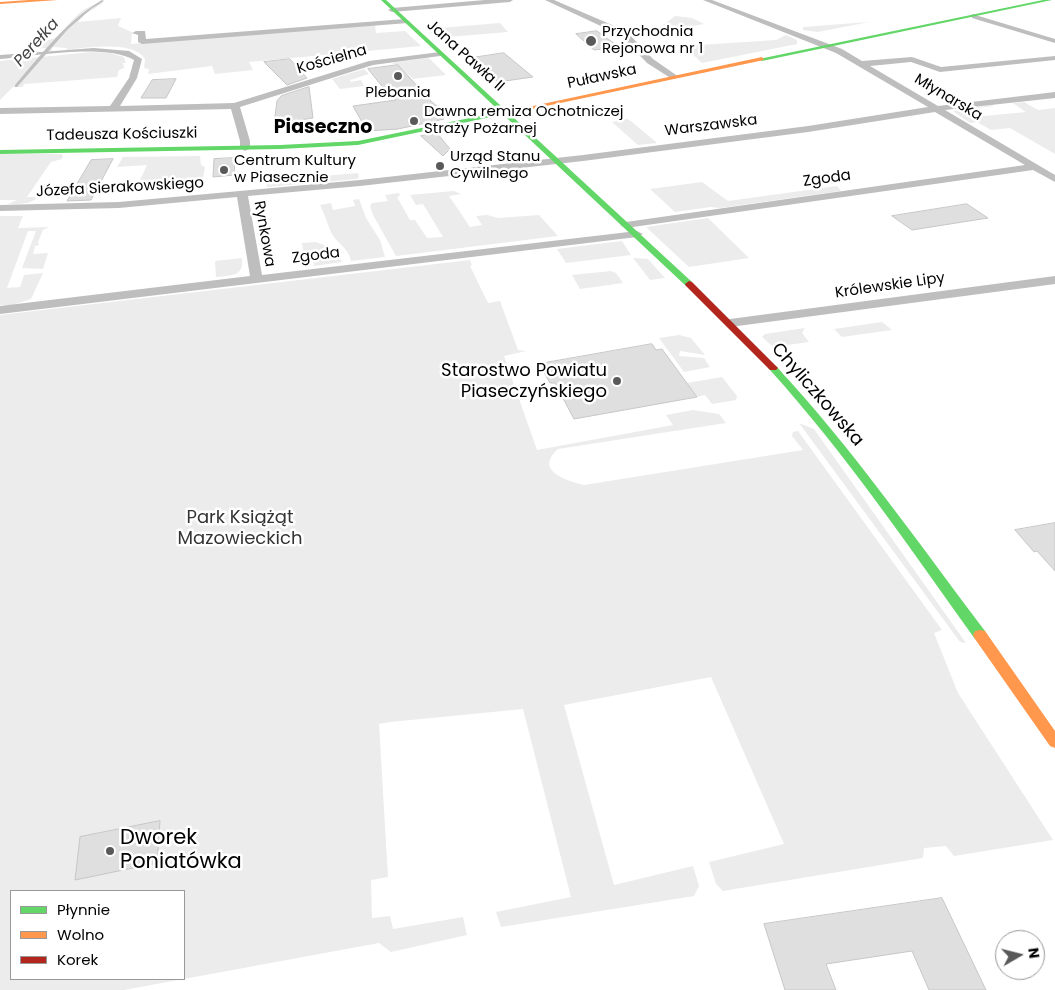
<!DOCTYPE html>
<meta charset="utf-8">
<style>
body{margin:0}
#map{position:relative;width:1055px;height:990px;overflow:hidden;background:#fff;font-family:Poppins,sans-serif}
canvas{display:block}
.legend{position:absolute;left:10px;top:890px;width:175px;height:90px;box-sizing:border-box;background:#fff;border:1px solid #999;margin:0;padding:6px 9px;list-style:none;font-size:15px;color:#000}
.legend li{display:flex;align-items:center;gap:10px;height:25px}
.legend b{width:25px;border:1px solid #999}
.north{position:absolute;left:995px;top:930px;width:50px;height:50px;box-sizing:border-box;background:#fff;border:1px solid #999;border-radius:50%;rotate:82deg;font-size:14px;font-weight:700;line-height:20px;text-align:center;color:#000}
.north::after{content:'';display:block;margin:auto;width:18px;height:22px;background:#595959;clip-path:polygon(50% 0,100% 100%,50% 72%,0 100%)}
</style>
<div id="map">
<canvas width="1055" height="990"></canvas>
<ul class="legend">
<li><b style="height:6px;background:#63d668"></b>Płynnie</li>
<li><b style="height:6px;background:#ff974d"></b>Wolno</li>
<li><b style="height:6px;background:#b3261e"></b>Korek</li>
</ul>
<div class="north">N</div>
</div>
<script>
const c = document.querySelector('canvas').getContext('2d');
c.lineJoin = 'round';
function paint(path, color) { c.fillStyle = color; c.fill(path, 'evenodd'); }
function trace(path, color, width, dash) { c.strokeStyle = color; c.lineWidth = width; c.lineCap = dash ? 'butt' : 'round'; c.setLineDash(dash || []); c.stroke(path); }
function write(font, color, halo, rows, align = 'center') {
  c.font = font + ' Poppins,sans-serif'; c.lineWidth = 5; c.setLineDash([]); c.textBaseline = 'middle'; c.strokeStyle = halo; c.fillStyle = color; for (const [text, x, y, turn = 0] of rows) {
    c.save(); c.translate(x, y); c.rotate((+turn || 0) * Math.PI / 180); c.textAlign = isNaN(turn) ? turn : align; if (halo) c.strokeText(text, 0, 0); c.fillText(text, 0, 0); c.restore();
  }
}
paint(new Path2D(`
 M 103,3 L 84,15 L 78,22 L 121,18 L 118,26 L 132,32 L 131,44 L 375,24 L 376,33 L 405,31 L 421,46 L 249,62 L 253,70 L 215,74 L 212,66 L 148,74 L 149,69 L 144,68 L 145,59 C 133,40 85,48 66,50 L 67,48 L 53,47 L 51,51 L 44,51 L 47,48 L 29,49 C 40,38 49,42 56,37 C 72,23 80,5 103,3 Z
 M 675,16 L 692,18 L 704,24 L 672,30 L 677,33 L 673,33 L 650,35 Z
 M 869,22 L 818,32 L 803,30 L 803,27 Z
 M 500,23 L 508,32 L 437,38 L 427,29 Z
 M 786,35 L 797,40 L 797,44 L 702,63 L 684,46 L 776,40 Z
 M 92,52 L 110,53 L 124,57 L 126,63 L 123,63 L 124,68 L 119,70 L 117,77 L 24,84 L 23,87 L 13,87 L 0,100 L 0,61 Z
 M 427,58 L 430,59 L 446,75 L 413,79 L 399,66 L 392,63 Z
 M 364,69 L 369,74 L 350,80 L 351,82 L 361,80 L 364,86 L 340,89 L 332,79 Z
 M 1024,102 L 1038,110 L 1055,108 L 1055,154 L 1010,128 L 991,130 L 977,122 L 970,123 L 953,111 L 992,105 L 994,106 L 978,108 L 976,111 L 984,116 L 1026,112 L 1013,103 Z
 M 627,119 L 631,121 L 657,143 L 638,145 L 612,122 Z
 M 0,154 L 61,154 L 63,156 L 62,159 L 51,162 L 27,197 L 38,197 C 30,205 19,204 8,204 L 17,200 L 0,200 Z
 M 200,156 L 201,165 L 205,167 L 203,178 L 158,182 L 140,180 L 147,165 L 117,167 L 123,157 Z
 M 358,173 L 359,177 L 357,179 L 267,187 L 266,181 Z
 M 702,182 L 728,201 L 837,186 L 841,191 L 720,208 L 711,207 L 675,212 L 650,189 Z
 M 454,191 L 461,194 L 449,196 L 470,227 L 482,225 L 476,216 L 487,215 L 498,218 L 539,215 L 558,236 L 396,256 L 373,215 L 370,206 L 372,203 L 388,201 L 385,195 L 399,193 L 400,196 L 397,197 L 410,220 L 415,220 L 427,238 L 443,237 L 423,204 L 416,205 L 410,195 Z
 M 359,199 L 366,218 L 380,240 L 385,257 L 351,261 C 349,248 336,243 331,232 C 327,223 324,213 320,205 L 331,203 L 333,210 L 355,206 L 353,200 Z
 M 0,216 L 23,216 L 18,228 L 49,227 L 43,230 L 38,242 L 39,245 L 35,246 L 33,254 L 48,253 L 43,269 L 22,268 L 36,231 L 28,231 L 7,288 L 20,287 L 24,275 L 43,273 L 31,299 L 12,305 L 0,305 Z
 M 708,218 L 749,258 L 689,267 L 646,227 Z
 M 622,241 L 631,255 L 566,263 L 557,249 Z
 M 316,242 L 336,250 L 342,262 L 314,266 L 311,250 L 303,251 L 302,243 Z
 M 242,258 C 244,277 232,275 216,277 L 215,261 Z
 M 633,258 L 648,259 L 665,278 L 650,280 Z
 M 470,260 L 472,265 L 470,266 L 488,303 L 500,301 L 518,350 L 526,351 L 504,356 L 537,450 L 673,425 L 666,415 L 693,410 L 719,414 L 726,423 L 558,449 C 533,471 568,481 584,485 L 803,450 L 792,436 L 793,432 L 798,431 L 942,630 L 934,633 L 958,693 L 1053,840 L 954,856 L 946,846 L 924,848 L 923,858 L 723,891 L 716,884 L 709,862 L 784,844 L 711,677 L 564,705 L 614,885 L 693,866 L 699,886 L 694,896 L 501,927 L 496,912 L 571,897 L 523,709 L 390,722 L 379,724 L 388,877 L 371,880 L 372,918 L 390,916 L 393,929 L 463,917 L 467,935 L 391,952 L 379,943 L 124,990 L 0,990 L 0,315 ZM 11,891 L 184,891 L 184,979 L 11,979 Z
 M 611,271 L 616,273 L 623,283 L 580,289 L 572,275 Z
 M 882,322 L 892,330 L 842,337 L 834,329 Z
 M 805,328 L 802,333 L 809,342 L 773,347 L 762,337 L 765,334 Z
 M 679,335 L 691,338 L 705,355 L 680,351 L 679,356 L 704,358 L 710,367 L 684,372 L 659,338 Z
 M 722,377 L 737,396 L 736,400 L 712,404 L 705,395 L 697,397 L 687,383 Z
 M 799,423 L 814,429 L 966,643 L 960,642 Z`), '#ececec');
paint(new Path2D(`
 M 102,0 L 104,1 L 91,9 L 68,29 L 17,87 L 15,87 L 15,85 C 42,54 65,22 102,0 Z`), '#bfbfbf');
const building = new Path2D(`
 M 597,31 L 619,47 L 594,50 L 576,34 Z
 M 504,53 L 533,77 L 498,82 L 471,58 Z
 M 290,59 L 307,78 L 287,85 L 264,62 Z
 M 398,65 L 433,103 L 446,113 L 437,114 L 444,119 L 398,129 L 367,131 L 353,106 L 396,100 L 385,90 L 368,69 Z
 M 176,79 L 166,98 L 141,98 L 152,80 Z
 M 309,87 L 313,118 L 274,124 L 277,101 L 281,96 Z
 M 437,133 L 450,149 L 443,156 L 421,136 Z
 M 235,158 L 234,175 L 213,177 L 214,159 Z
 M 113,159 L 91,200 L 67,201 L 91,160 Z
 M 967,204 L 988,218 L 912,230 L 892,216 Z
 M 652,344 L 656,350 L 662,349 L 697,397 L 574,419 L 555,383 L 550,383 L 539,364 Z
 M 1055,523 L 1055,571 L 1037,551 L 1034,552 L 1015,530 Z
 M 160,821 L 157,863 L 75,880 L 80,837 Z
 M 942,898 L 986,990 L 929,990 L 912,951 L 826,964 L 836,990 L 785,990 L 764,924 Z`);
paint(building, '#dfdfdf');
trace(building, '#c7c7c7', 1);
paint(new Path2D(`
 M 485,0 L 513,0 L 510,2 L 392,12 L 388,10 L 392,8 Z
 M 545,0 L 554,0 L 626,31 L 653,59 L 679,77 L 672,79 L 647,63 L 620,35 Z
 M 703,0 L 712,0 L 842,49 L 862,61 L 912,57 L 941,67 L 1055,56 L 1055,60 L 940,72 L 911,62 L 870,66 L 938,106 L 1055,92 L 1055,98 L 945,110 L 1055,175 L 1055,182 L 1033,170 L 626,228 L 620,225 L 626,222 L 1025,165 L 935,112 L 808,132 L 583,161 L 360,186 L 248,196 L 262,275 L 637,231 L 643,234 L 637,237 L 0,314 L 0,306 L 250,276 L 237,197 L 119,208 L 0,211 L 0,205 L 119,202 L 360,180 L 583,155 L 808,126 L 928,107 L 836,53 Z
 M 972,14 L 1055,39 L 1055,43 L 972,18 Z
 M 405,19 L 409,21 L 408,23 L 142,44 L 138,42 L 138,35 L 132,33 L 136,31 L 145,31 L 146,39 Z
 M 94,48 L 129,51 L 142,59 L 137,78 L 120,106 L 234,103 L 369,61 L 440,52 L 444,54 L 440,56 L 373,65 L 240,107 L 250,141 L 250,148 L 245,151 L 240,148 L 240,141 L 231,109 L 0,114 L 0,108 L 110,106 L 129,78 L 134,60 C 105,43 33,56 0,59 L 0,55 Z
 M 1055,276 L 1055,284 L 730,327 L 723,323 L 730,319 Z`), '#bebebe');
paint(new Path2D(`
 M 381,0 L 386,0 L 692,282 L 692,286 L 686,286 Z
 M 1043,0 L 1052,0 L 762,61 L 759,59 Z
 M 494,113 L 497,115 L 496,116 L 358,145 L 280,149 L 0,154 L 0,150 L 280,145 L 358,141 Z
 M 773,365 L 776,366 C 853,449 917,541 985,631 L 987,635 L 985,639 L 980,640 L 975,639 C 909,547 846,454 770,370 L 768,368 L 770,366 Z`), '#63d668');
paint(new Path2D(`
 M 29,0 L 58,0 L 0,4 L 0,2 Z
 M 762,57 L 764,60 L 494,117 L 491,115 Z
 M 980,630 L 985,631 L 1055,731 L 1055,748 L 1050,746 L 975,639 L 973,635 L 975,631 Z`), '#ff974d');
paint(new Path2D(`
 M 689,281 L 692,282 L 778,368 L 776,370 L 770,370 L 686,286 L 685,284 Z`), '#b3261e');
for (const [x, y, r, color] of [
 [591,41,6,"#595959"],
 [398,76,5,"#595959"],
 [414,121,5,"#595959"],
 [440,166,5,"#595959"],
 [224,170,5,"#595959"],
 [617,381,5,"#595959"],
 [110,851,5,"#595959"]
]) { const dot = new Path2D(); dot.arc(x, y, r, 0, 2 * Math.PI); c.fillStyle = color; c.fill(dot); trace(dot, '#fff', 2); }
write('15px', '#000', '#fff', [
 ["Przychodnia",602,32],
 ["Rejonowa nr 1",602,49],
 ["Plebania",398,93,"center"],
 ["Dawna remiza Ochotniczej",424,112],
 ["Straży Pożarnej",424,129],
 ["Urząd Stanu",450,157],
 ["Cywilnego",450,174],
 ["Centrum Kultury",234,161],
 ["w Piasecznie",234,178]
], 'left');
write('15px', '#000', '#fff', [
 ["Jana Pawła II",465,56,42],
 ["Kościelna",332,60,-16],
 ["Puławska",602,77,-12],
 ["Młynarska",948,98,31],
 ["Warszawska",711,126,-7],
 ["Tadeusza Kościuszki",122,135,-1],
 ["Zgoda",827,179,-8],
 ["Józefa Sierakowskiego",120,188,-3],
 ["Rynkowa",264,234,80],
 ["Zgoda",316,256,-7],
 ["Królewskie Lipy",890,286,-8]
]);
write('italic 16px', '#444', '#fff', [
 ["Perełka",37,43,-48]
]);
write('18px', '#000', '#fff', [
 ["Starostwo Powiatu",607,371],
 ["Piaseczyńskiego",607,392]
], 'right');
write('18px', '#000', '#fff', [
 ["Chyliczkowska",817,395,49]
]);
write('18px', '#333', '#fff', [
 ["Park Książąt",240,518],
 ["Mazowieckich",240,539]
]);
write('bold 19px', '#000', '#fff', [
 ["Piaseczno",323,128]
]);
write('21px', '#000', '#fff', [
 ["Dworek",120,839],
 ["Poniatówka",120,863]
], 'left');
</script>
